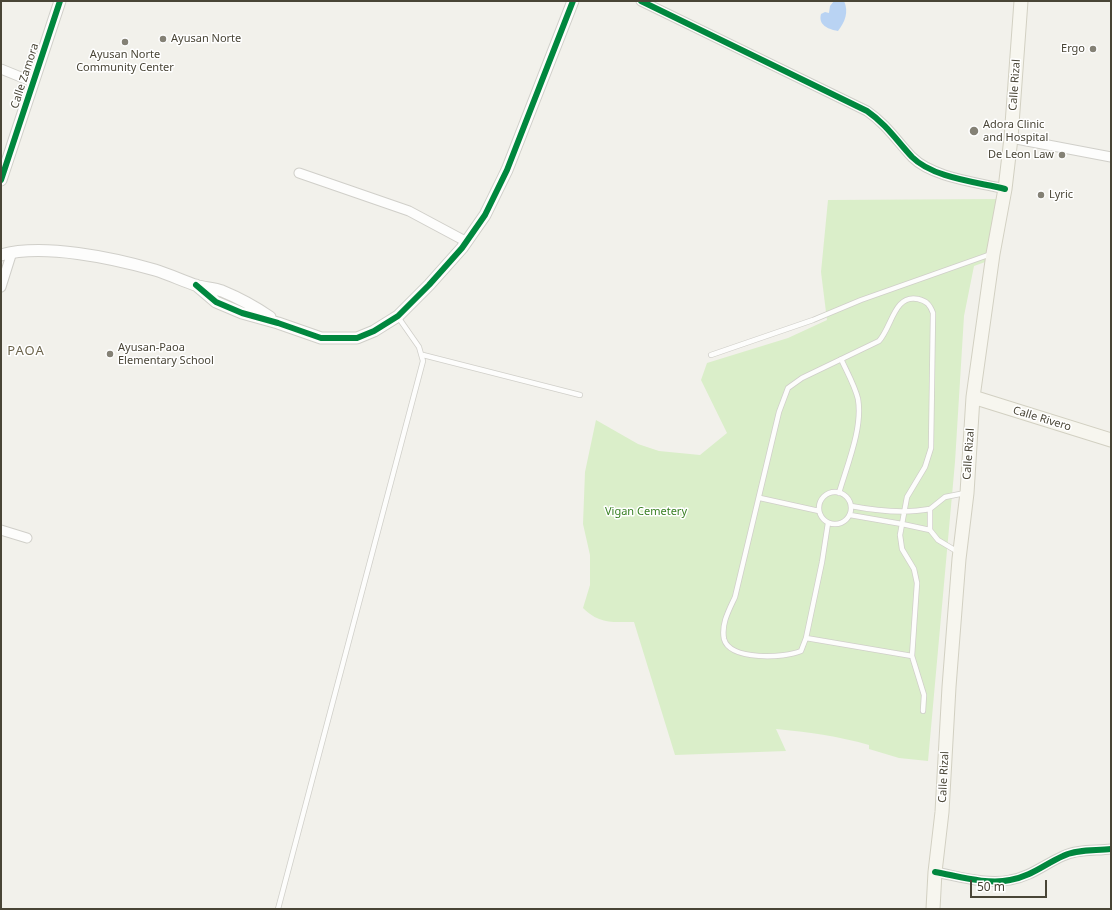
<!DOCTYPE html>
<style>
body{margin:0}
#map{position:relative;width:1112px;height:910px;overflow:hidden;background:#f2f1eb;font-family:"Noto Sans",sans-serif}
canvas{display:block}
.frame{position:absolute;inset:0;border:2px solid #494536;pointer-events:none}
.scale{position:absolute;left:970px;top:880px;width:77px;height:18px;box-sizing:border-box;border:2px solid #494536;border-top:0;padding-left:5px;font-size:12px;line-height:14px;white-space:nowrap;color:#494536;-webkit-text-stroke:3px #fff;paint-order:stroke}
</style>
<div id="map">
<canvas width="1112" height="910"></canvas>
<div class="frame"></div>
<div class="scale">50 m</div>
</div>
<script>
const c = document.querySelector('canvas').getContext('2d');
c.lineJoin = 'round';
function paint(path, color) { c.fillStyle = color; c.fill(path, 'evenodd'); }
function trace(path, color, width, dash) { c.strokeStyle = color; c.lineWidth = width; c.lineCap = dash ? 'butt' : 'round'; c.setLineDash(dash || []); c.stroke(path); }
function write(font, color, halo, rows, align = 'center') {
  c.font = font + ' "Noto Sans",sans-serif'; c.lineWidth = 3; c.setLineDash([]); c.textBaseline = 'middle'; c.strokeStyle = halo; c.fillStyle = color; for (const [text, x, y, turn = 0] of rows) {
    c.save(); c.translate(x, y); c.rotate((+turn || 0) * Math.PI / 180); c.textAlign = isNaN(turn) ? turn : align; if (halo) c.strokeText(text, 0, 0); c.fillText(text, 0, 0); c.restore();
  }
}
paint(new Path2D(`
 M 999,199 L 988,261 L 974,266 L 964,316 L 955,462 L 928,761 L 899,758 L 869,749 L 869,745 C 838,736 808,732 776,729 L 786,751 L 675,755 L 634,622 C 612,622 599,624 583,608 L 590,585 L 590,555 L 583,524 L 585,472 L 596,420 L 638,444 L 659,451 L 700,455 L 727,433 L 701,380 L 707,363 L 788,338 L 827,320 L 821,272 L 828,200 Z`), '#daeec9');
paint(new Path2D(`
 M 834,1 L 844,1 C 849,12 845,22 838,31 C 828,29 818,25 821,14 L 825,12 L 829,13 L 830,6 Z`), '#b9d3f3');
const service = new Path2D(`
 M 423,355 L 580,395
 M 711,355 L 813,320 L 861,300 L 991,254
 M819 508a16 16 0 1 1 32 0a16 16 0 1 1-32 0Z
 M 839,493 C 847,465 863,428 858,399 C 855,386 847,372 841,359
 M 760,498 L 819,511
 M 851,506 C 877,511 904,514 930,509
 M 850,515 L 902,524 L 900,535 L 902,549 L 914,569 L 917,583 L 912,656 L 924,695 L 923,711
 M 828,523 L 822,562 L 806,638 L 801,651 C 785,658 730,661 724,639 C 721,624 729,610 735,597 L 779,412 L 788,388 L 802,378 L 879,341 C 892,327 894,294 918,299 C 927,301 930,305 933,313 L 931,448 L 925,467 L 907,497 L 902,524 L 930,530
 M 958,552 L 938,540 L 930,530 L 930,509 L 945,497 L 965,493
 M 806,638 L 912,656
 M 278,909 L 423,361 L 419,347 L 398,317`);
const minor = new Path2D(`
 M 641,1 L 867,111 C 886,124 897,141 912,157 C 933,178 977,182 1005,189
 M 1,69 L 33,82
 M 1011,138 L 1111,157
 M 299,173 L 409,211 L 467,242
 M 1,287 L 12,252
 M 1,530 L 27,538
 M 935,872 C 958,876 987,885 1010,880 C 1030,877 1045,864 1063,856 C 1077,849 1096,851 1111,849`);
const tertiary = new Path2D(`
 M 1,180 L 60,1
 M 1,255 C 43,243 113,258 155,270 C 168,274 181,280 195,285 C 204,288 213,288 222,291 C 239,298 254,306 270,317
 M 196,285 L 216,302 L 242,313 L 278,323 L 321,338 L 357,338 L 374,331 L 398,316 L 429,285 L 462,248 L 485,215 L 507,170 L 573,1`);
const secondary = new Path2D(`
 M 973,397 L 1111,440
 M 933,909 L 935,872 L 942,812 L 949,687 L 959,559 L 967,493 L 973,397 L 993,254 L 1005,189 L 1011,138 L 1021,1`);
trace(service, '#d0cfc9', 6);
trace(minor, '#d0cfc9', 11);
trace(tertiary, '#d0cfc9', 13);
trace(secondary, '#d2d0c2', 15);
trace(service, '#fdfdfc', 4.5);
trace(minor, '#fdfdfc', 9);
trace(tertiary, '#fdfdfc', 11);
trace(secondary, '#f7f6ef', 13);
trace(new Path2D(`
 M 641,1 L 867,111 C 886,124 897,141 912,157 C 933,178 977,182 1005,189
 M 1,180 L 60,1
 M 196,285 L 216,302 L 242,313 L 278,323 L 321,338 L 357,338 L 374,331 L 398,316 L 429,285 L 462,248 L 485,215 L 507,170 L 573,1
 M 935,872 C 958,876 987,885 1010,880 C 1030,877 1045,864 1063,856 C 1077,849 1096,851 1111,849`), '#00873e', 6);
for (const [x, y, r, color] of [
 [163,39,4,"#848175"],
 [125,42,4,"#848175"],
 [1093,49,4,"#848175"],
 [974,131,5,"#848175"],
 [1062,155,4,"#848175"],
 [1041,195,4,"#848175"],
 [110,354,4,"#848175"]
]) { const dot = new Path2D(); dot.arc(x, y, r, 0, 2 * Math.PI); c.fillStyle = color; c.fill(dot); trace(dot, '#fff', 1.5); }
write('11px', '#494536', '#fff', [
 ["Ayusan Norte",171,39],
 ["Ergo",1085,49,"right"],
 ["Ayusan Norte",125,55,"center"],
 ["Community Center",125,68,"center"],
 ["Adora Clinic",983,125],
 ["and Hospital",983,138],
 ["De Leon Law",1054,155,"right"],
 ["Lyric",1049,195],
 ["Ayusan-Paoa",118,348],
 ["Elementary School",118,361]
], 'left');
write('11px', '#494536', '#fff', [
 ["Calle Zamora",25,76,-72],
 ["Calle Rizal",1015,85,-86],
 ["Calle Rivero",1042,419,17],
 ["Calle Rizal",969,454,-86],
 ["Calle Rizal",944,777,-87]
]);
write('11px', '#398024', '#fff', [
 ["Vigan Cemetery",646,512]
]);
c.letterSpacing = '1px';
write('13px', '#6d654c', '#fff', [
 ["PAOA",26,351]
]);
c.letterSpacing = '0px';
</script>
